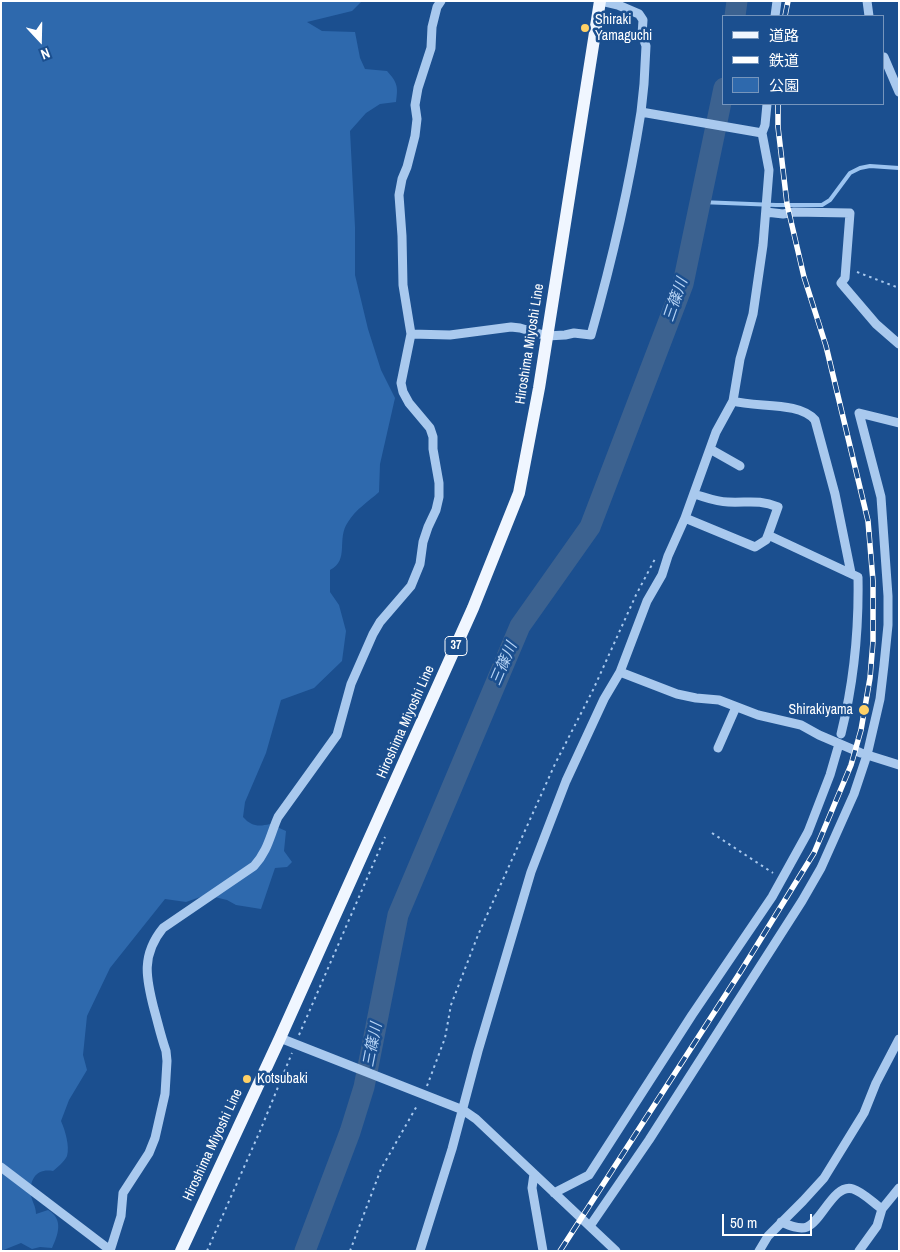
<!DOCTYPE html>
<meta charset="utf-8">
<style>
body{margin:0}
#map{position:relative;width:900px;height:1252px;overflow:hidden;background:#1b4f8f;font-family:"Archivo Narrow","Noto Sans JP",sans-serif}
canvas{display:block}
.frame{position:absolute;inset:0;border:2px solid #fff;pointer-events:none}
.legend{position:absolute;left:722px;top:15px;width:162px;height:90px;box-sizing:border-box;background:#1b4f8f;border:1px solid #7695bc;margin:0;padding:6px 9px;list-style:none;font-size:15px;color:#fff}
.legend li{display:flex;align-items:center;gap:10px;height:25px}
.legend b{width:25px;border:1px solid #7695bc}
.north{position:absolute;left:15px;top:15px;width:50px;height:50px;-webkit-text-stroke:4px #1b4f8f;paint-order:stroke;rotate:159deg;font-size:14px;font-weight:700;line-height:20px;text-align:center;color:#fff}
.north::after{content:'';display:block;margin:auto;width:18px;height:22px;background:#fff;clip-path:polygon(50% 0,100% 100%,50% 72%,0 100%)}
.scale{position:absolute;left:722px;top:1214px;width:90px;height:22px;box-sizing:border-box;border:2px solid #fff;border-top:0;padding-left:6px;font-size:15px;line-height:18px;white-space:nowrap;color:#fff;-webkit-text-stroke:4px #1b4f8f;paint-order:stroke}
</style>
<div id="map">
<canvas width="900" height="1252"></canvas>
<div class="frame"></div>
<ul class="legend">
<li><b style="height:6px;background:#f0f6ff"></b>道路</li>
<li><b style="height:6px;background:#fff"></b>鉄道</li>
<li><b style="height:14px;background:#2e69ad"></b>公園</li>
</ul>
<div class="north">N</div>
<div class="scale">50 m</div>
</div>
<script>
const c = document.querySelector('canvas').getContext('2d');
c.lineJoin = 'round';
function paint(path, color) { c.fillStyle = color; c.fill(path, 'evenodd'); }
function trace(path, color, width, dash) { c.strokeStyle = color; c.lineWidth = width; c.lineCap = dash ? 'butt' : 'round'; c.setLineDash(dash || []); c.stroke(path); }
function write(font, color, halo, rows, align = 'center') {
  c.font = font + ' "Archivo Narrow","Noto Sans JP",sans-serif'; c.lineWidth = 5; c.setLineDash([]); c.textBaseline = 'middle'; c.strokeStyle = halo; c.fillStyle = color; for (const [text, x, y, turn = 0] of rows) {
    c.save(); c.translate(x, y); c.rotate((+turn || 0) * Math.PI / 180); c.textAlign = isNaN(turn) ? turn : align; if (halo) c.strokeText(text, 0, 0); c.fillText(text, 0, 0); c.restore();
  }
}
paint(new Path2D(`
 M 1,1 L 362,1 L 352,11 L 307,22 L 322,31 L 355,32 L 360,58 L 365,69 L 387,71 C 398,83 398,87 396,102 L 380,104 L 366,113 L 350,131 L 355,227 L 355,275 L 368,329 L 381,370 L 395,398 L 380,464 L 379,492 C 369,501 355,510 348,522 C 336,539 350,560 330,570 L 330,592 L 339,605 L 346,631 L 342,661 L 314,688 L 281,700 L 266,753 L 245,802 L 243,817 C 251,826 258,827 270,824 L 286,831 L 284,851 L 292,862 L 287,867 L 275,868 L 261,909 L 236,905 L 227,900 L 206,895 L 186,902 L 165,899 L 110,968 L 87,1016 L 83,1055 L 87,1070 L 69,1100 L 61,1121 C 65,1130 70,1146 67,1156 C 64,1162 58,1167 53,1171 C 37,1168 29,1179 31,1195 C 32,1202 36,1206 36,1214 L 48,1210 C 64,1219 58,1235 52,1248 L 40,1247 L 32,1249 L 21,1243 L 1,1251 Z`), '#2e69ad');
trace(new Path2D(`
 M 700,202 L 776,205 L 822,205 L 830,200 L 850,173 L 860,168 L 870,166 L 899,168`), '#9cc4f0', 4);
trace(new Path2D(`
 M 735,16 L 737,1
 M 305,1251 L 350,1132 L 364,1087 L 398,915 L 520,626 L 590,527 L 683,284 L 724,88`), '#3c6290', 21);
trace(new Path2D(`
 M 857,272 L 899,288
 M 712,833 L 773,873
 M 299,1035 L 385,837
 M 427,1086 L 445,1038 L 451,1005 L 478,935 L 555,764 L 593,690 L 636,595 L 656,557
 M 207,1251 L 260,1131 L 292,1053
 M 350,1251 L 381,1169 L 418,1104`), '#a9c9ee', 2, [2.5, 4]);
trace(new Path2D(`
 M 601,1 L 618,5 L 639,14 L 643,20 L 642,35 L 646,46 L 644,84 L 641,112 L 762,133
 M 867,1 L 869,16
 M 775,16 L 777,1
 M 884,57 L 899,92
 M 766,212 L 783,214 L 794,212 L 850,213 L 845,278 L 841,283 L 876,324 L 899,344
 M 411,334 L 450,335 L 511,327 L 520,328 L 547,336 L 565,335 L 574,333 L 591,335 C 612,261 629,188 641,112
 M 733,401 C 756,408 799,401 815,420 L 835,494 L 851,573
 M 710,449 L 740,466
 M 694,494 C 705,497 716,502 728,502 C 748,503 758,499 778,507 L 768,535
 M 685,518 L 755,547 L 766,540 L 768,535 L 858,577 C 859,631 854,682 841,734
 M 620,672 L 677,694 L 696,698 L 719,700 L 758,715 L 801,725 L 819,735 L 861,753 L 899,765
 M 718,748 L 736,707
 M 280,1038 L 463,1110 L 476,1119 L 616,1251
 M 1,1167 L 110,1250
 M 534,1174 L 532,1188 L 543,1251
 M 554,1193 L 589,1175 L 692,1015 L 772,897 L 808,832 L 830,775 L 839,744
 M 781,1222 C 788,1225 799,1230 807,1227 C 822,1221 834,1183 853,1189 C 863,1192 873,1203 882,1209
 M 590,1226 L 649,1140 L 802,901 L 821,868 L 854,794 L 867,755 L 880,699 L 884,665 L 888,625 L 888,596 L 881,497 L 859,413 L 899,423
 M 110,1251 L 121,1216 L 123,1193 L 149,1153 L 155,1138 L 165,1094 L 167,1061 L 166,1051 C 161,1037 158,1023 154,1009 C 146,978 141,955 163,928 L 254,866 C 268,851 270,835 278,817 L 337,735 L 351,684 L 373,634 L 380,622 L 411,586 L 420,564 L 423,542 L 428,527 L 436,510 L 439,497 L 439,483 L 433,449 L 433,437 L 430,428 L 409,403 L 403,392 L 401,383 L 411,334 L 403,285 L 402,236 L 399,195 L 402,179 L 407,167 L 415,136 L 417,119 L 415,105 L 418,88 L 431,48 L 432,27 L 437,7 L 441,1
 M 420,1251 L 452,1149 L 478,1051 L 531,872 L 566,781 L 604,699 L 620,672 L 647,601 L 662,575 L 668,556 L 685,518 L 716,432 L 733,401 L 740,359 L 753,314 L 763,245 L 769,170 L 762,133 L 765,125 L 767,104
 M 759,1251 L 768,1236 L 803,1201 L 824,1178 L 864,1113 L 876,1083 L 899,1039
 M 859,1251 L 877,1226 L 882,1209 L 899,1188`), '#a9c9ee', 9);
trace(new Path2D(`
 M 181,1251 L 280,1038 L 473,608 L 519,493 L 539,388 L 600,1`), '#f0f6ff', 12);
const rail = new Path2D(`
 M 785,16 L 788,1
 M 560,1251 L 741,971 L 814,853 L 851,765 L 861,730 L 870,678 L 873,641 L 873,581 L 868,521 L 826,346 L 804,277 L 787,204 L 778,127 L 778,104`);
trace(rail, '#fff', 5.5);
trace(rail, '#1b4f8f', 4, [11]);
for (const [x, y, r, color] of [
 [585,28,5,"#ffd166"],
 [864,710,6,"#ffd166"],
 [247,1079,5,"#ffd166"]
]) { const dot = new Path2D(); dot.arc(x, y, r, 0, 2 * Math.PI); c.fillStyle = color; c.fill(dot); trace(dot, '#1b4f8f', 2); }
for (const [x, y, w] of [
 [456,646,22]
]) { const box = new Path2D(); box.roundRect(x - w / 2, y - 9.5, w, 19, 4); c.fillStyle = '#1b4f8f'; c.fill(box); trace(box, '#fff', 1); }
write('bold 12px', '#fff', null, [
 ["37",456,646]
]);
write('14px', '#fff', '#1b4f8f', [
 ["Shiraki",595,20],
 ["Yamaguchi",595,36],
 ["Shirakiyama",853,710,"right"],
 ["Kotsubaki",257,1079]
], 'left');
write('14px', '#fff', '#1b4f8f', [
 ["Hiroshima Miyoshi Line",530,344,-81],
 ["Hiroshima Miyoshi Line",406,722,-66],
 ["Hiroshima Miyoshi Line",213,1145,-65]
]);
write('italic 15px', '#b5d3f5', '#1b4f8f', [
 ["三篠川",676,300,-71],
 ["三篠川",504,664,-67],
 ["三篠川",373,1045,-79]
]);
</script>
